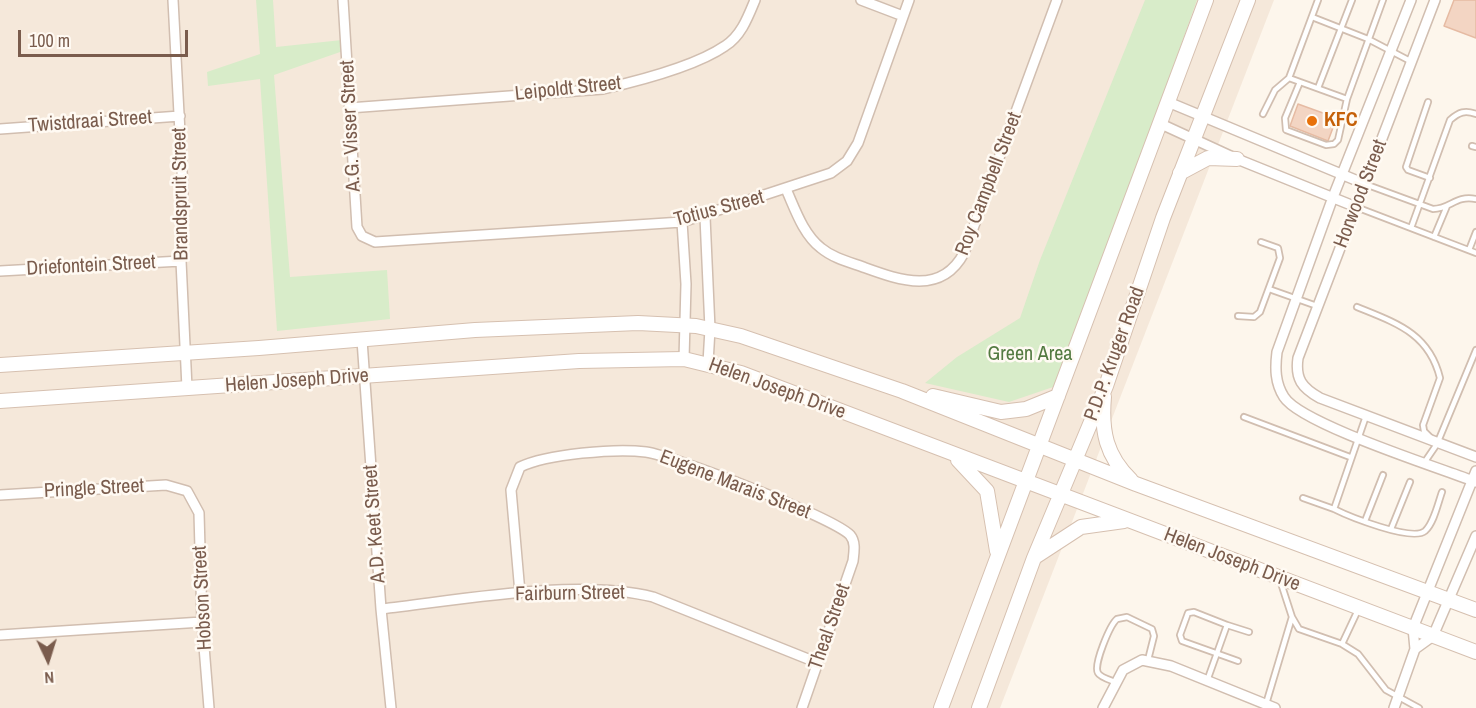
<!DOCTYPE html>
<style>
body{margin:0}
#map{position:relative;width:1476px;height:708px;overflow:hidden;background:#fdf6ec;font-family:"Archivo Narrow",sans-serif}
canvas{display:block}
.north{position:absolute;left:18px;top:630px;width:60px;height:60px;-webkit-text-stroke:4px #fffaf3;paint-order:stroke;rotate:176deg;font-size:16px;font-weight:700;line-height:24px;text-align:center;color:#7a5c4d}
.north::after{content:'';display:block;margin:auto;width:21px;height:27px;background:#7a5c4d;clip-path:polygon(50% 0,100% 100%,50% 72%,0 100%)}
.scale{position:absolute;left:18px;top:30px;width:170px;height:27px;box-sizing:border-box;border:3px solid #7a5c4d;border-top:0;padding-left:8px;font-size:18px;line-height:21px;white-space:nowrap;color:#7a5c4d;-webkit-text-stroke:4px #fffaf3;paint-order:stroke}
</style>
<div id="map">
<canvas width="1476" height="708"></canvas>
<div class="north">N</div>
<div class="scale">100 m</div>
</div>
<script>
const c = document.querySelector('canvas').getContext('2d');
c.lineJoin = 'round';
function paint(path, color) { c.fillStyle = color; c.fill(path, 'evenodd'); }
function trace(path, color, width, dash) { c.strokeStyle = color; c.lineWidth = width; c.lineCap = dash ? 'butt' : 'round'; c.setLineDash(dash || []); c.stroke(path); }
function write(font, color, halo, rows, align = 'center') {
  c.font = font + ' "Archivo Narrow",sans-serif'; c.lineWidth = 5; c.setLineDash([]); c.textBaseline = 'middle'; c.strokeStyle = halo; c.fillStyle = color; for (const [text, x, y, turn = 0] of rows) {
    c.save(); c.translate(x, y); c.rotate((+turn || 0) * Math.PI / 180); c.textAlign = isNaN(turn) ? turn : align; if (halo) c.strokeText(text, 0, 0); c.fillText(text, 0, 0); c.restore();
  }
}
paint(new Path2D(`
 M 0,0 L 1274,0 L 1000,708 L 0,708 Z`), '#f5e8da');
paint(new Path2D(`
 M 256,0 L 273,0 L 276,47 L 342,40 L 343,51 L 274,75 L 290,277 L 387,270 L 390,319 L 277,331 L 260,79 L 208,86 L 207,72 L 260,54 Z
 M 1145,0 L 1197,0 L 1059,385 L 1009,402 L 925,383 L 957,357 L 1020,318 L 1040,260 Z`), '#d8ecc9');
const building = new Path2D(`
 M 1454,0 L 1476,0 L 1476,38 L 1444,26 Z
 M 1298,104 L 1334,117 L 1331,124 L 1334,125 L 1328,141 L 1290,126 Z`);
paint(building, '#f3d5c3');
trace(building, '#e6bba3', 1.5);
const lane = new Path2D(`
 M 1312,17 L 1368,39 L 1412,62
 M 1289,78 L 1347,99
 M 1300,82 L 1285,118 L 1286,130 L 1326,145 L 1334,144 L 1338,140 L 1347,99 L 1383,0
 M 1318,88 L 1352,0
 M 1428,102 L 1406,167 L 1408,170 L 1430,178
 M 1263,114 L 1275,90 L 1289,78 L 1318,0
 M 1472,146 L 1476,147
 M 1365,184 L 1433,209 C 1451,209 1455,195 1476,199
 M 1356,207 L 1476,253
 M 1411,228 L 1450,120 C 1459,112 1465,110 1476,114
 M 1434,237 L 1447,206
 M 1469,250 L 1476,232
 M 1269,289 L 1317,306
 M 1357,307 C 1396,323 1429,333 1440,378 L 1423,425 L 1424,431 L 1430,437
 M 1238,316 L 1254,317 L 1260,312 L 1280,258 L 1278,248 L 1261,242
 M 1366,416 L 1334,509 C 1348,516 1412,542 1425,531 C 1434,523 1438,503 1442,492
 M 1244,417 L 1350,457
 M 1424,463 L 1437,444 L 1476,350
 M 1303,498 L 1334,509
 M 1365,521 L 1383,475
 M 1391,529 L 1410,482
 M 1280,580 L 1292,617 L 1299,629 L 1342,644 L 1358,654 L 1386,690 L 1419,708
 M 1227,625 L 1249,632
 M 1342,644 L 1358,610
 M 1207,681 L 1227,625 L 1194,612 L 1188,613 L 1180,635 L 1182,641 L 1238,661
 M 1115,682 C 1110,680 1100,677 1098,673 C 1093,665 1110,625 1117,619 L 1127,617 L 1152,629 L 1154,636 L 1148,660
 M 1266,704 L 1292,617`);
const street = new Path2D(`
 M 173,0 L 183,190 L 181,261 L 187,388
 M 343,0 L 357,227 L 362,236 L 375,242 L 682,222 L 831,173 L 847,161 L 858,143 L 909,0
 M 861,0 L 903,16
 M 1411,0 L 1333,197 L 1277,352 C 1275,368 1275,383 1284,397 C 1301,424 1440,468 1476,482
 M 1435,0 L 1298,358 C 1295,379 1302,388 1320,398 L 1476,457
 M 1168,102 L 1365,184
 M 349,108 L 603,89 C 638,81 696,66 725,46 C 741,36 748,17 755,0
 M 1161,124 L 1237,159 L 1356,207
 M 0,129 L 180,116
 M 786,189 C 795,209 803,234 821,248 C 833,258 849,262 863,267 C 899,280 941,296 964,253 L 1057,0
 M 705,217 L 710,329 L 708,363
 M 682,222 L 686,284 L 684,359
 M 0,271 L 181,261
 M 362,340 L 381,609 L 391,708
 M 0,495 L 166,485 L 187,491 L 199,513 L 202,622 L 209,708
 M 520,593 L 511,490 L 520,467 C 547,454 616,448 646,452 C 674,456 832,517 850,535 C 856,542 854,552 853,561 L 802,708
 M 381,609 C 461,600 576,578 653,597 L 818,663
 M 0,635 L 202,622
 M 1415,649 L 1433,636 L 1476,536
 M 1103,708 L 1123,670 L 1142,660 L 1171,666 L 1275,708
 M 1394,708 L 1415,649 L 1413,628 L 1476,471`);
const secondary = new Path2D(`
 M 1180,173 L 1208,158 L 1237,159
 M 0,365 L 259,348 L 475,330 L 638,323 L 696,326 L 741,336 L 902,391 L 1136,484 L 1476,610
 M 933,396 L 1001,412 L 1026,409 L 1058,396
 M 1104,397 C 1101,431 1106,456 1131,480
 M 0,401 L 579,361 L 684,359 L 741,373 L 1476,652
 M 958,460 L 987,491 L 997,551
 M 1035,557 L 1081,527 L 1124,521
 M 941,708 L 1206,0
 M 979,708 L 1034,558 L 1106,386 L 1163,218 L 1248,0`);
trace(lane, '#d1beb0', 8);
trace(street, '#d1beb0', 12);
trace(secondary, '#d6c0b0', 16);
trace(lane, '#fff', 4.5);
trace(street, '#fff', 9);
trace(secondary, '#fff', 14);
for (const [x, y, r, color] of [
 [1312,121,6,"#e8710a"]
]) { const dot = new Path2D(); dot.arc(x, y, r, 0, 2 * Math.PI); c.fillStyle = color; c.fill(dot); trace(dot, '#fffaf3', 2); }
write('20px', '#7a5c4d', '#fffaf3', [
 ["Leipoldt Street",568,89,-6],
 ["Twistdraai Street",90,122,-4],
 ["A.G. Visser Street",351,126,-93],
 ["Roy Campbell Street",989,184,-69],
 ["Brandspruit Street",181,194,-91],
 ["Horwood Street",1361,194,-69],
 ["Totius Street",719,209,-15],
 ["Driefontein Street",91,266,-3],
 ["P.D.P. Kruger Road",1115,354,-70],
 ["Helen Joseph Drive",297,381,-4],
 ["Helen Joseph Drive",777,389,20],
 ["Eugene Marais Street",735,485,21],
 ["Pringle Street",94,489,-3],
 ["A.D. Keet Street",375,524,-94],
 ["Helen Joseph Drive",1232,560,21],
 ["Fairburn Street",570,594,-1],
 ["Hobson Street",203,598,-93],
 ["Theal Street",830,627,-71]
]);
write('bold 20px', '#c56008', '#fffaf3', [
 ["KFC",1324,121]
], 'left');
write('20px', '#537a41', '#fffaf3', [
 ["Green Area",1030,355]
]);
</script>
